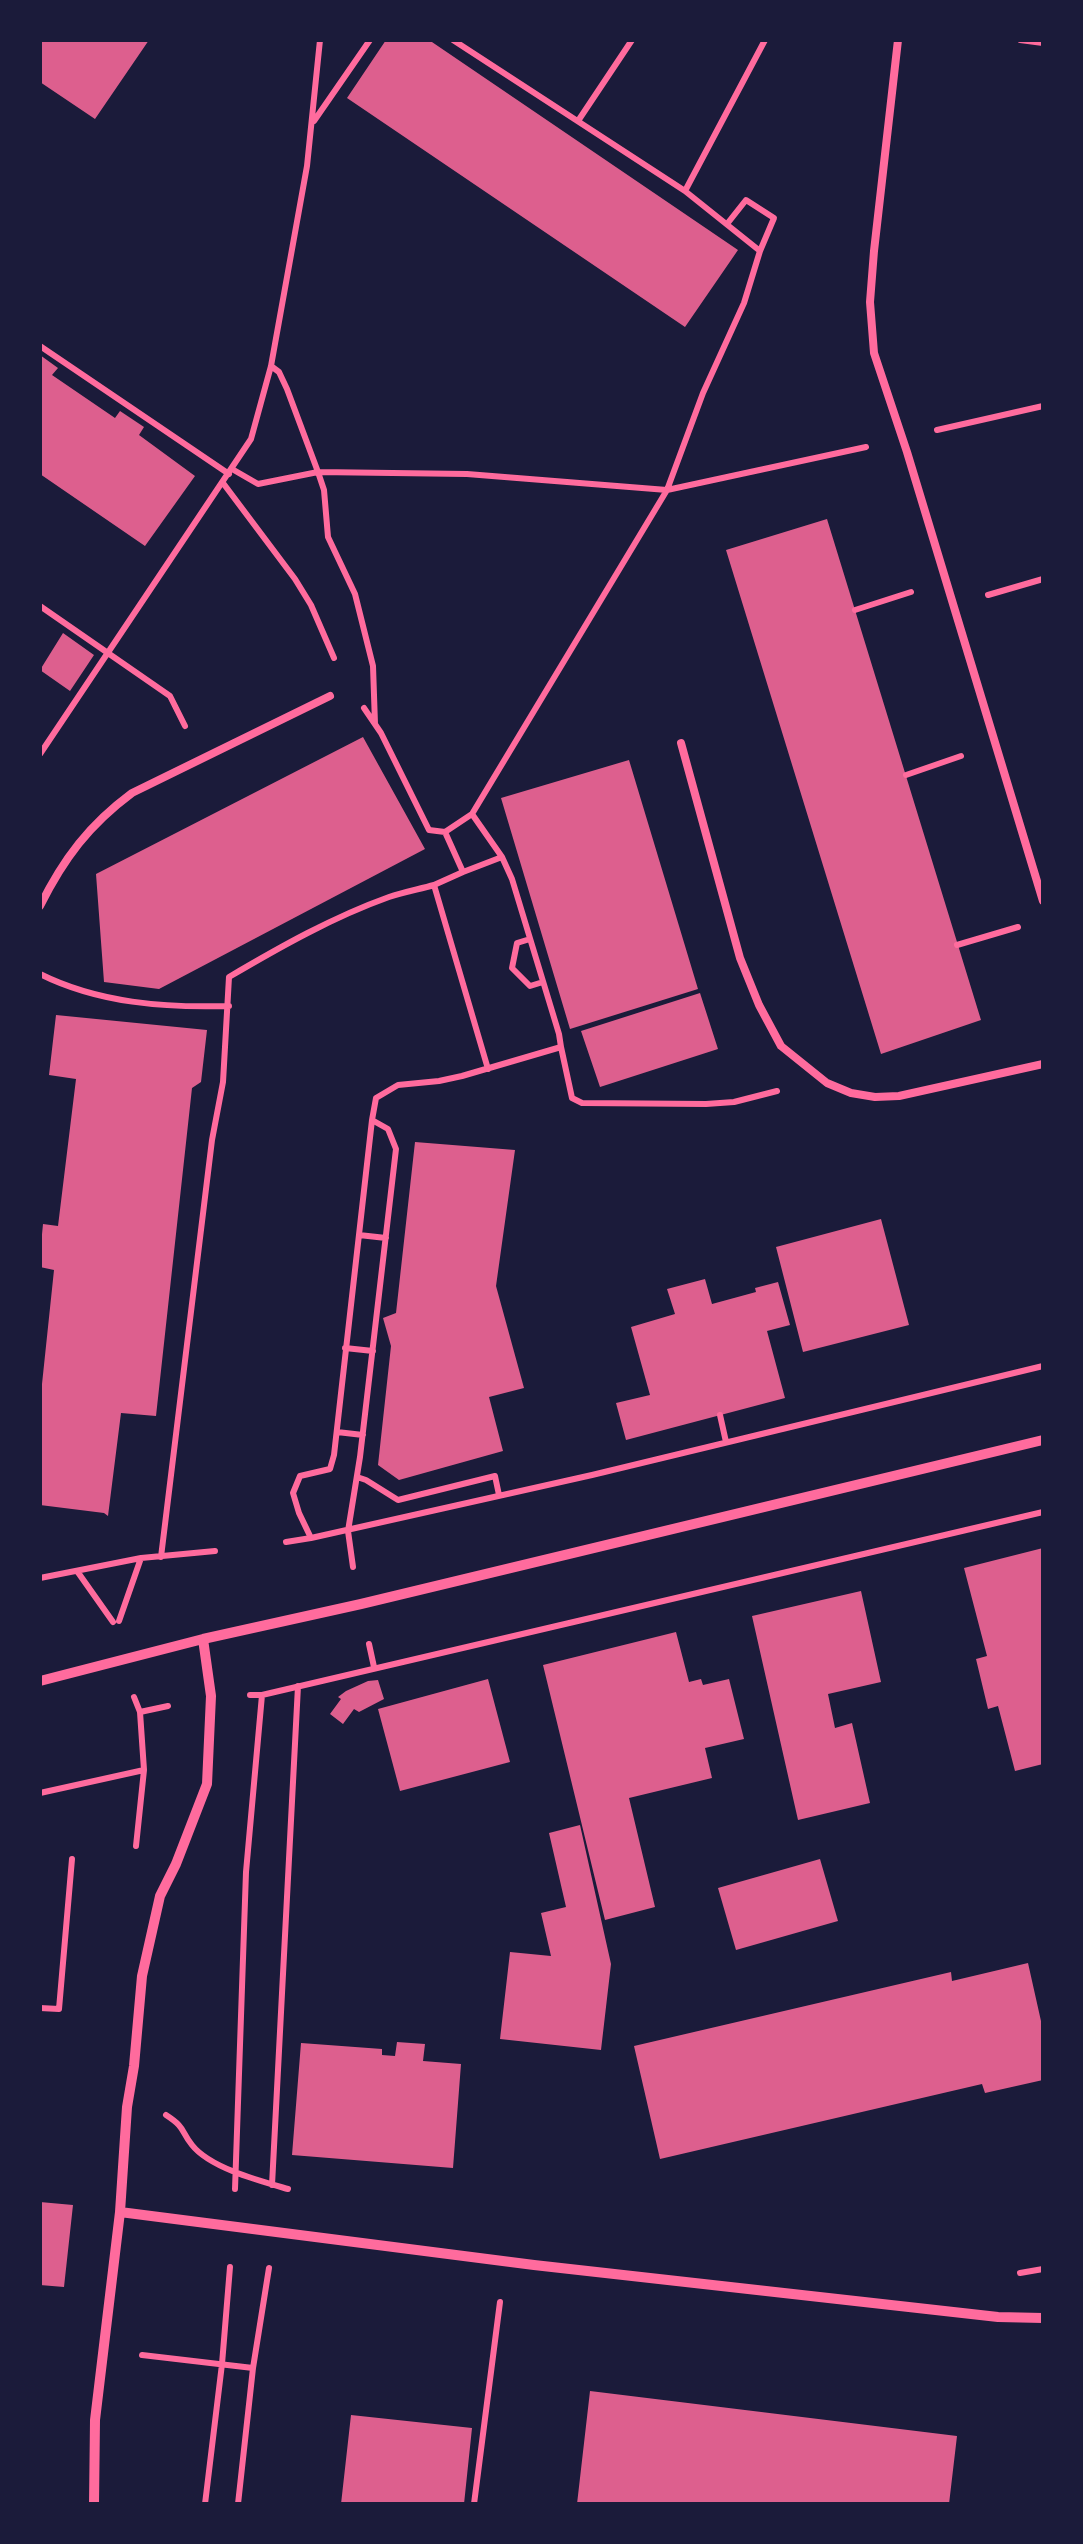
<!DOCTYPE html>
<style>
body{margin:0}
#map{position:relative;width:1083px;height:2544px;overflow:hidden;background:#1b1b3a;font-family:"Titillium Web",sans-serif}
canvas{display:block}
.frame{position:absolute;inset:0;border:42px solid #1b1b3a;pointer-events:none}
</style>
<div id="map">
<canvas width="1083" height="2544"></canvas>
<div class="frame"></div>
</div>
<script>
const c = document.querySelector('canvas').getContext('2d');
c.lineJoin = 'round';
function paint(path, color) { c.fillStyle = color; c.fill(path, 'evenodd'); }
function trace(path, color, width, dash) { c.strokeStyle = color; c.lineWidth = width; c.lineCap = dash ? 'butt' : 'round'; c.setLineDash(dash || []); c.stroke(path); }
paint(new Path2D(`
 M 40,40 L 149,40 L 95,119 L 40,82 Z
 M 386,40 L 429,40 L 738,250 L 685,327 L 347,98 Z
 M 40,355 L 58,368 L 52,375 L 115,418 L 120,411 L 144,427 L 139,435 L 195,476 L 145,546 L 40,474 Z
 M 827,519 L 981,1020 L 881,1054 L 726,550 Z
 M 63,633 L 94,655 L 70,691 L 40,670 Z
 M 363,737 L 425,849 L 159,989 L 104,982 L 96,874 Z
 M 629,760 L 698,989 L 570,1029 L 501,798 Z
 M 700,993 L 718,1049 L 600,1087 L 581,1031 Z
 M 56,1015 L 207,1030 L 201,1082 L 192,1088 L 156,1416 L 121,1413 L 108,1516 L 104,1513 L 40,1505 L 40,1403 L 54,1270 L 40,1267 L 40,1255 L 43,1224 L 58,1226 L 76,1079 L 49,1075 Z
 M 415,1142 L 515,1150 L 496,1286 L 524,1388 L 489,1397 L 503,1451 L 399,1480 L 378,1465 L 391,1346 L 383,1318 L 396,1313 Z
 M 881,1219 L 909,1325 L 803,1352 L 776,1247 Z
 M 705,1279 L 712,1304 L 756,1292 L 755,1288 L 778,1282 L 790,1325 L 767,1331 L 785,1398 L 626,1440 L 616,1403 L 650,1395 L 631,1327 L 675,1314 L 667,1289 Z
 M 1043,1548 L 1043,1764 L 1015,1771 L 998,1706 L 988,1709 L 976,1659 L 987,1656 L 964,1568 Z
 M 861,1591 L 881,1682 L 828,1694 L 835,1728 L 852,1723 L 870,1803 L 798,1820 L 752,1616 Z
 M 676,1632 L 689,1682 L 701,1679 L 703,1685 L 729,1679 L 744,1739 L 705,1748 L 712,1778 L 629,1798 L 655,1907 L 605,1920 L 543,1665 Z
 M 488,1679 L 510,1762 L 400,1791 L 378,1709 Z
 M 378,1680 L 384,1699 L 359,1712 L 354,1709 L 343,1724 L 330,1714 L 341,1699 L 338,1697 L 346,1691 L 368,1681 Z
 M 580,1825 L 611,1964 L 601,2050 L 500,2039 L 510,1952 L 551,1956 L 541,1913 L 566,1907 L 549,1833 Z
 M 820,1859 L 838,1921 L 736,1950 L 718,1888 Z
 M 1028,1963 L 1043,2030 L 1043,2080 L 985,2093 L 982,2084 L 660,2159 L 634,2046 L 951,1972 L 952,1981 Z
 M 397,2042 L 425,2044 L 423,2061 L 461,2064 L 453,2168 L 292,2155 L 301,2043 L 382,2049 L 382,2055 L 395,2056 Z
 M 40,2202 L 73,2205 L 64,2287 L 40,2285 Z
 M 590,2391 L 957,2436 L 949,2504 L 577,2504 Z
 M 351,2415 L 472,2428 L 464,2504 L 341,2504 Z`), '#dd5f8e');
trace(new Path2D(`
 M 453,40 L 685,191
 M 1020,40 L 1043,43
 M 314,121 L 370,40
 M 578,121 L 632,40
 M 727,224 L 746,200 L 774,218 L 760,251
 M 40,346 L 229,474
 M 271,366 L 279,372 L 287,389 L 318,472 L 324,490 L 328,537 L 355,594 L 373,666 L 375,724
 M 937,430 L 1043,406
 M 232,469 L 258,484 L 318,472 L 467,474 L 667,490 L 703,393 L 744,303 L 760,251 L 685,191 L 765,40
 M 223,483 L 295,579 L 311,605 L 334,658
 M 988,595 L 1043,579
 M 40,606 L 170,696 L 185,726
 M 855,610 L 911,592
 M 364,708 L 381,733 L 429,830 L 445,832 L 463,872 L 434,885
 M 40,754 L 251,439 L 271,366 L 307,166 L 320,40
 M 906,775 L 961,756
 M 472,814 L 502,857
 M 445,832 L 472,814 L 667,490 L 866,447
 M 463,872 L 502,857 L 512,879 L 559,1034 L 561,1047
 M 530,939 L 517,943 L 512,968 L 530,986 L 543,982
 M 957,945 L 1018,927
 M 40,974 C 98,1003 165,1008 229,1006
 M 372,1120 L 334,1455 L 330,1469 L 300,1476 L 293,1493 L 299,1513 L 311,1538 L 592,1475 L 1043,1366
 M 359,1235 L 386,1238
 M 345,1348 L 373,1351
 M 720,1415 L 726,1442
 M 337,1432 L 363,1435
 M 357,1477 L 366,1480 L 398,1500 L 495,1476 L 499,1495
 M 286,1542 L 311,1538
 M 161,1557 L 212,1140 L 223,1082 L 229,977 C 280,947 333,917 389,897 C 404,892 420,889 434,885 L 488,1069
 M 353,1567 L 348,1531 L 360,1457 L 396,1149 L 388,1129 L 372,1120 L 376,1098 L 398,1085 L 439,1081 L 462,1076 L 561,1047 L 572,1098 L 582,1103 L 706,1104 L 734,1102 L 777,1091
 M 77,1571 L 113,1622
 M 40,1578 L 141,1558 L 215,1551
 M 119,1621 L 141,1558
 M 369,1644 L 374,1667
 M 250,1695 L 262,1695 L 1043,1512
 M 134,1697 L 140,1712 L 144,1770
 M 140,1712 L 168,1706
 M 40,1793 L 144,1770 L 136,1846
 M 40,2008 L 59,2009 L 72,1859
 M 166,2115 C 186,2128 180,2130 192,2145 C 210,2168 260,2181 288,2189
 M 272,2185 L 298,1686
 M 235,2189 L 246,1872 L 262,1695
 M 1020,2273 L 1043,2269
 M 142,2355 L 253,2368
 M 205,2504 L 222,2364 L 230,2267
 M 238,2504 L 253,2368 L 269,2268
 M 474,2504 L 500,2302`), '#ff6b9d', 6);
trace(new Path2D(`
 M 898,40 L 874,251 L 870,302 L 874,353 L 907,452 L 1043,901
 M 681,743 L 740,958 L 759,1005 L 781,1046 L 827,1083 L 851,1093 L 875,1097 L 899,1096 L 1043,1064
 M 40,906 C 64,858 89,825 132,793 L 330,696`), '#ff6b9d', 8);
trace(new Path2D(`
 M 40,1681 L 203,1639 L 361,1604 L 1043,1440
 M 120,2212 L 534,2265 L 998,2317 L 1043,2318
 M 94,2504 L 95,2420 L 120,2212 L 127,2107 L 134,2066 L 142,1976 L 160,1896 L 176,1864 L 207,1784 L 211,1696 L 203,1639`), '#ff6b9d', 10);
</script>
